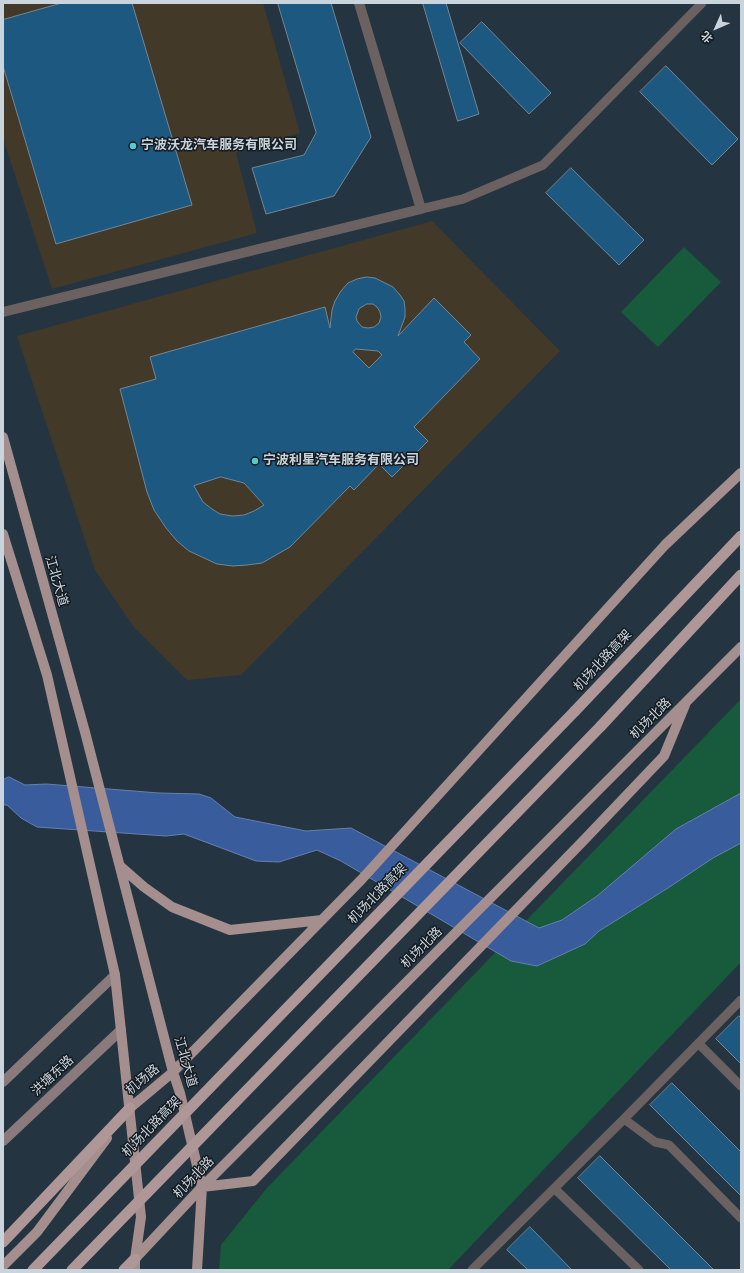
<!DOCTYPE html>
<meta charset="utf-8">
<style>
body{margin:0}
#map{position:relative;width:744px;height:1273px;overflow:hidden;background:#243541;font-family:"Varela Round","Noto Sans SC",sans-serif}
canvas{display:block}
.frame{position:absolute;inset:0;border:4px solid #cad4dc;pointer-events:none}
.north{position:absolute;left:696px;top:8px;width:40px;height:40px;-webkit-text-stroke:3px #141b21;paint-order:stroke;rotate:225deg;font-size:11px;font-weight:700;line-height:16px;text-align:center;color:#cad4dc}
.north::after{content:'';display:block;margin:auto;width:14px;height:18px;background:#cad4dc;clip-path:polygon(50% 0,100% 100%,50% 72%,0 100%)}
</style>
<div id="map">
<canvas width="744" height="1273"></canvas>
<div class="frame"></div>
<div class="north">北</div>
</div>
<script>
const c = document.querySelector('canvas').getContext('2d');
c.lineJoin = 'round';
function paint(path, color) { c.fillStyle = color; c.fill(path, 'evenodd'); }
function trace(path, color, width, dash) { c.strokeStyle = color; c.lineWidth = width; c.lineCap = dash ? 'butt' : 'round'; c.setLineDash(dash || []); c.stroke(path); }
function write(font, color, halo, rows, align = 'center') {
  c.font = font + ' "Varela Round","Noto Sans SC",sans-serif'; c.lineWidth = 3; c.setLineDash([]); c.textBaseline = 'middle'; c.strokeStyle = halo; c.fillStyle = color; for (const [text, x, y, turn = 0] of rows) {
    c.save(); c.translate(x, y); c.rotate((+turn || 0) * Math.PI / 180); c.textAlign = isNaN(turn) ? turn : align; if (halo) c.strokeText(text, 0, 0); c.fillText(text, 0, 0); c.restore();
  }
}
paint(new Path2D(`
 M 3,3 L 263,3 L 300,133 L 236,153 L 257,233 L 52,289 L 3,138 Z
 M 432,221 L 560,351 L 241,675 L 187,680 L 133,626 L 95,570 L 17,336 Z`), '#433929');
paint(new Path2D(`
 M 684,247 L 721,282 L 658,347 L 621,312 Z
 M 741,699 L 741,962 L 448,1270 L 219,1270 L 221,1245 L 266,1189 Z`), '#175a3c');
const water = new Path2D(`
 M 9,777 L 25,785 L 46,784 L 159,793 L 199,794 L 211,798 L 235,817 L 306,831 L 351,828 L 539,928 L 562,920 L 597,896 L 676,829 L 741,793 L 741,843 L 713,858 L 668,888 L 599,931 L 585,944 L 537,966 L 511,961 L 341,861 L 317,850 L 279,862 L 256,861 L 184,834 L 166,836 L 37,827 L 21,818 L 7,805 L 3,805 L 3,780 Z`);
paint(water, '#395c9c');
trace(water, '#6480af', 1);
const building = new Path2D(`
 M 62,3 L 132,3 L 192,205 L 56,244 L 3,66 L 3,20 Z
 M 278,3 L 331,3 L 371,137 L 334,196 L 266,214 L 252,168 L 304,155 L 316,133 Z
 M 423,3 L 446,3 L 479,114 L 458,121 Z
 M 482,22 L 551,93 L 529,114 L 460,43 Z
 M 666,66 L 738,139 L 712,165 L 640,92 Z
 M 571,168 L 644,240 L 619,265 L 546,193 Z
 M 367,277 L 375,278 L 393,287 L 400,295 L 404,301 L 405,309 L 405,317 L 398,336 L 434,298 L 471,335 L 464,342 L 480,359 L 414,427 L 428,441 L 392,477 L 379,464 L 354,490 L 350,486 L 290,547 L 262,563 L 247,565 L 233,566 L 217,564 L 189,551 L 177,541 L 166,528 L 154,510 L 147,492 L 120,389 L 156,379 L 150,357 L 325,307 L 330,328 L 332,310 L 335,301 L 341,291 L 348,283 L 357,279 ZM 367,304 L 373,304 L 377,307 L 380,312 L 381,317 L 379,323 L 374,327 L 368,328 L 362,327 L 357,321 L 356,317 L 359,309 ZM 356,349 L 378,351 L 382,355 L 369,368 L 353,352 ZM 221,477 L 244,483 L 264,505 L 254,511 L 244,515 L 232,516 L 220,514 L 212,509 L 203,502 L 194,486 Z
 M 739,1016 L 741,1018 L 741,1064 L 716,1039 Z
 M 672,1083 L 741,1152 L 741,1196 L 650,1105 Z
 M 600,1156 L 714,1270 L 671,1270 L 578,1178 Z
 M 530,1227 L 572,1270 L 528,1270 L 507,1250 Z`);
paint(building, '#1c5880');
trace(building, '#748695', 1);
trace(new Path2D(`
 M 421,209 L 463,199 L 543,165 L 702,3
 M 699,1044 L 741,1086
 M 624,1119 L 655,1142 L 669,1145 L 741,1218
 M 555,1189 L 639,1270
 M 472,1270 L 624,1119 L 741,1000`), '#6c6161', 9);
trace(new Path2D(`
 M 3,312 L 421,209 L 359,3`), '#6c6161', 10);
trace(new Path2D(`
 M 3,1082 L 115,975
 M 3,1141 L 121,1030`), '#8b7a7b', 10);
trace(new Path2D(`
 M 3,437 L 85,732 L 173,1072 L 180,1093 L 202,1187 L 197,1270
 M 3,534 L 47,675 L 115,975 L 141,1217 L 135,1259 L 135,1270
 M 120,866 L 144,887 L 172,907 L 230,930 L 322,920
 M 125,1114 L 130,1108 L 173,1072 L 362,879 L 665,545 L 741,473
 M 202,1187 L 253,1181 L 585,839 L 664,756 L 685,705
 M 129,1265 L 202,1187 L 741,647
 M 3,1266 L 37,1232 L 107,1138`), '#a48e8e', 10);
trace(new Path2D(`
 M 575,711 L 741,536
 M 601,726 L 741,575
 M 3,1242 L 130,1108
 M 124,1270 L 135,1259`), '#af9697', 11);
trace(new Path2D(`
 M 33,1270 L 575,711
 M 72,1270 L 601,726`), '#af9697', 11);
for (const [x, y, r, color] of [
 [133,146,4,"#53cdcb"],
 [255,461,4,"#53cdcb"]
]) { const dot = new Path2D(); dot.arc(x, y, r, 0, 2 * Math.PI); c.fillStyle = color; c.fill(dot); trace(dot, '#141b21', 1.5); }
write('bold 13px', '#cad4dc', '#141b21', [
 ["宁波沃龙汽车服务有限公司",141,146],
 ["宁波利星汽车服务有限公司",263,461]
], 'left');
write('13px', '#cad4dc', '#141b21', [
 ["江北大道",56,581,74],
 ["机场北路高架",603,661,-47],
 ["机场北路",651,719,-45],
 ["机场北路高架",378,894,-46],
 ["机场北路",422,948,-45],
 ["江北大道",185,1062,74],
 ["洪塘东路",53,1076,-43],
 ["机场路",143,1080,-40],
 ["机场北路高架",152,1127,-46],
 ["机场北路",194,1178,-46]
]);
</script>
